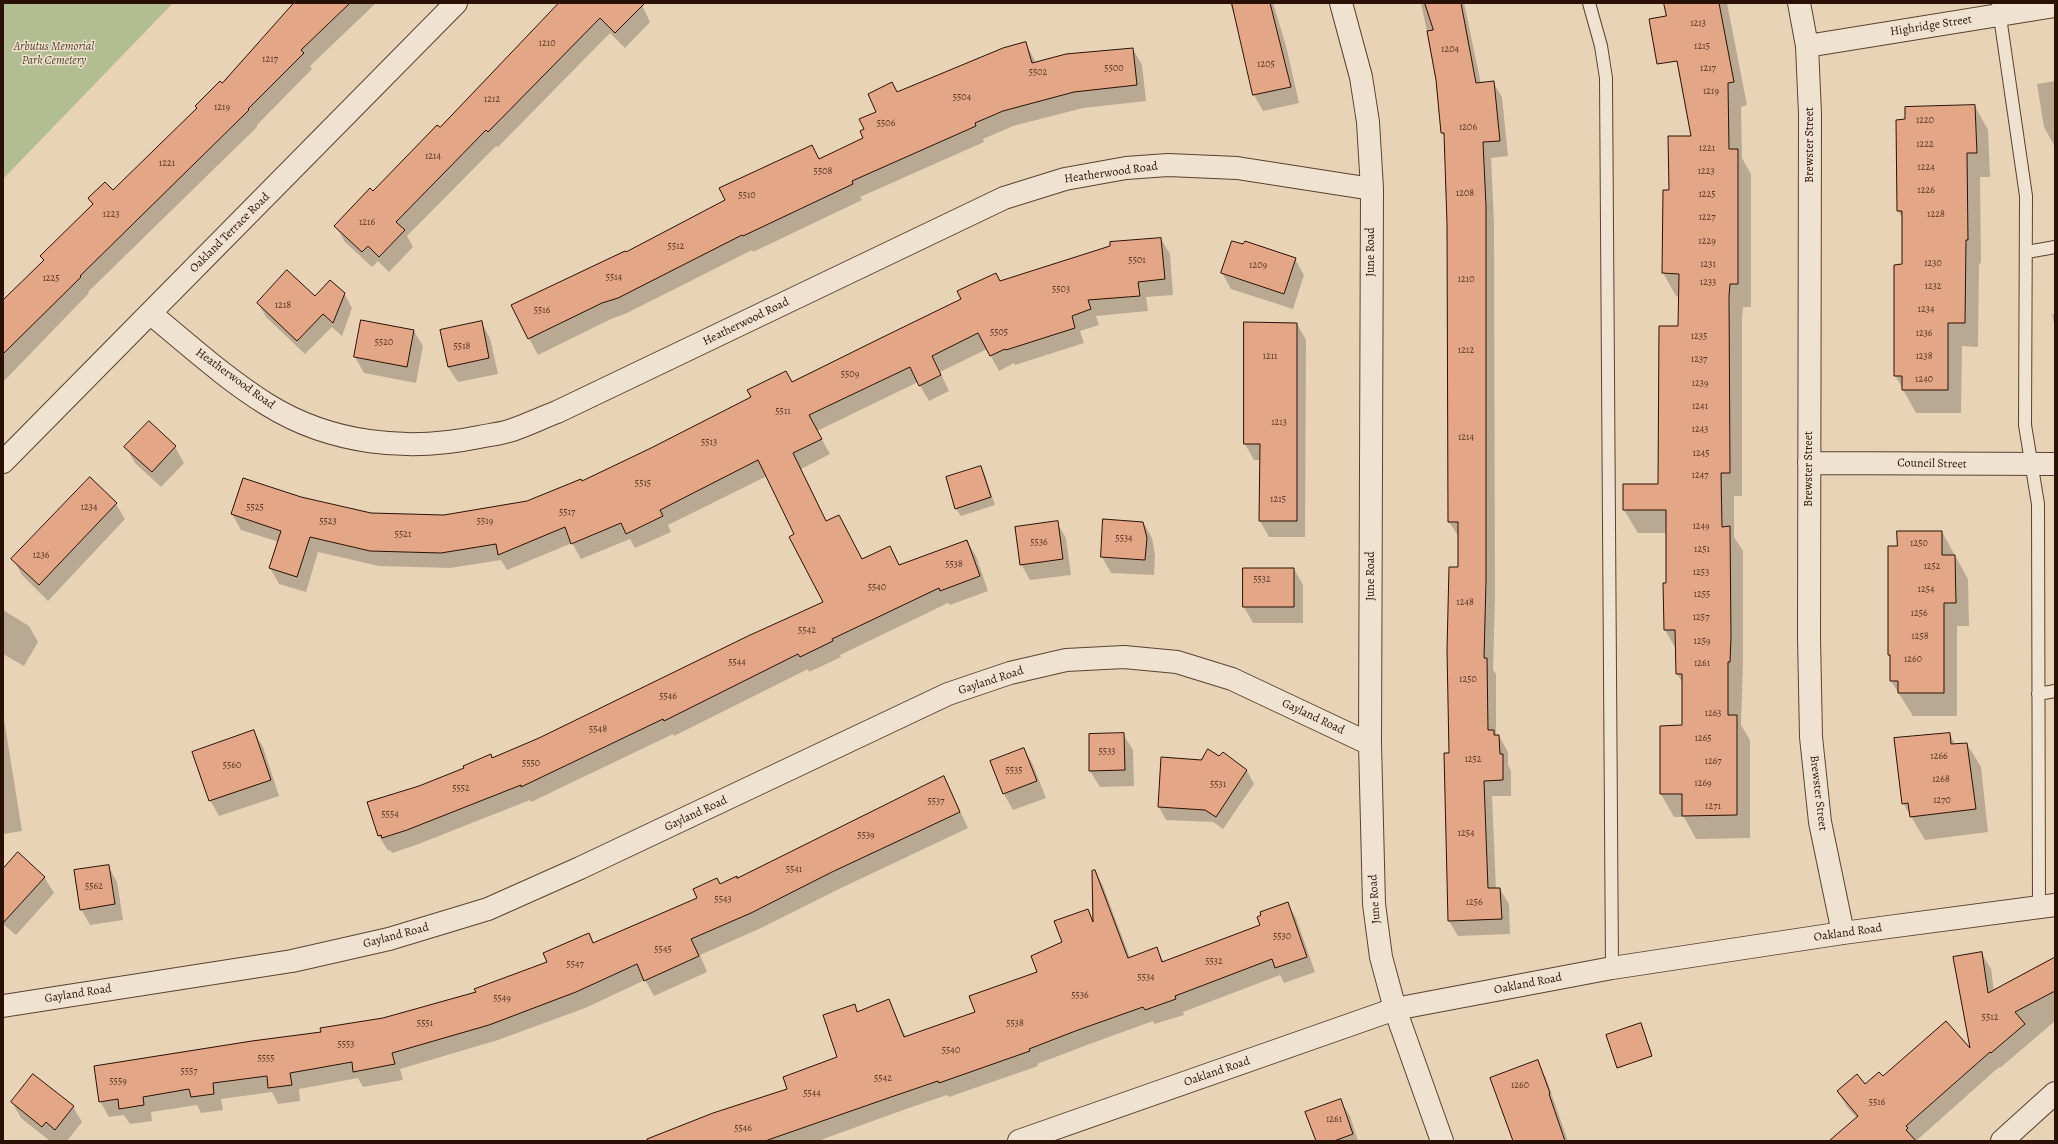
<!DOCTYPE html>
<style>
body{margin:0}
#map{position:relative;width:2058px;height:1144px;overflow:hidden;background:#e8d3b7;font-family:Alegreya,serif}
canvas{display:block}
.frame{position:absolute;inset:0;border:4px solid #2b1103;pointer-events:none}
</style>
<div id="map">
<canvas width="2058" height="1144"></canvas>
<div class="frame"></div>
</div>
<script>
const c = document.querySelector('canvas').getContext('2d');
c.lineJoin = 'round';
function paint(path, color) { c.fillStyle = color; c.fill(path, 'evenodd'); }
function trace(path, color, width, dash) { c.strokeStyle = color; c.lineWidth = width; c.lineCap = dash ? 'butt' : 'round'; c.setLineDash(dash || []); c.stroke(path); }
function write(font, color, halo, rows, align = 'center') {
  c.font = font + ' Alegreya,serif'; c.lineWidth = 3; c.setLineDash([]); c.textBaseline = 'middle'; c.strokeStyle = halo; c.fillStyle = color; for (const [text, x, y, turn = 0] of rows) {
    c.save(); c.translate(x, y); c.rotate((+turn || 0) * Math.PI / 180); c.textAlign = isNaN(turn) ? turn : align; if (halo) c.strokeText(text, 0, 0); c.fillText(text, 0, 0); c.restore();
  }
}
paint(new Path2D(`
 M 3,3 L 173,3 L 3,179 Z`), '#b2bd92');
paint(new Path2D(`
 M 296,3 L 376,3 L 310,66 L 312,69 L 257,125 L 257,127 L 88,292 L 89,293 L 3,382 L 3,303 L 44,261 L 41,256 L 93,205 L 89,198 L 113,191 L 222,85 Z
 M 562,3 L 641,3 L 650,22 L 625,48 L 610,33 L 498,147 L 496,146 L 407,236 L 413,247 L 389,272 L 378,261 L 372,267 L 345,242 L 336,226 L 440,129 Z
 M 1230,3 L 1273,3 L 1286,46 L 1299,103 L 1263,111 L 1254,95 L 1238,25 Z
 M 1421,3 L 1464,3 L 1481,84 L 1493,82 L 1502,97 L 1508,156 L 1491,158 L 1494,223 L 1495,597 L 1493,670 L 1496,674 L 1496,735 L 1499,736 L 1508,752 L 1508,765 L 1511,771 L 1511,796 L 1492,796 L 1496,889 L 1500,889 L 1509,904 L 1510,934 L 1458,936 L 1449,921 L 1445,754 L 1450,754 L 1459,537 L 1449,522 L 1448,224 L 1445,138 L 1442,133 L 1437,80 Z
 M 1665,3 L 1727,3 L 1747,105 L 1741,107 L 1742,158 L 1751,174 L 1751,307 L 1743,307 L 1742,320 L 1742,496 L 1734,496 L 1734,537 L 1743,551 L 1743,662 L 1741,725 L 1750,740 L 1750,838 L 1696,839 L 1684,817 L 1674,817 L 1661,794 L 1661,727 L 1683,726 L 1683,683 L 1677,674 L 1677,651 L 1665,630 L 1667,584 L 1667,533 L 1638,533 L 1624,510 L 1659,485 L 1679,327 L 1679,297 L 1676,296 L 1663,273 L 1664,191 L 1670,191 L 1692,137 Z
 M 1026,44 L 1036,63 L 1133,49 L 1142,65 L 1146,101 L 1083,108 L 1013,126 L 983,139 L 984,142 L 860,197 L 862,200 L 753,252 L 752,250 L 627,313 L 611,319 L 538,355 L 512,306 L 625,253 L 864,139 L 865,130 L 877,112 L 897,93 Z
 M 2055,81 L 2055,147 L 2044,127 L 2037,84 Z
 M 1975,106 L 1988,130 L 1990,177 L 1980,177 L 1981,263 L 1979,264 L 1978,347 L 1962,346 L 1961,413 L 1916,413 L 1895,375 L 1895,266 L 1903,265 L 1903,219 L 1898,211 Z
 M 1161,239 L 1170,254 L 1173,295 L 1146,297 L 1148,311 L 1096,316 L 1099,325 L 1080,331 L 1084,343 L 1015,365 L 1014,363 L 999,371 L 987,349 L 940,372 L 949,391 L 929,401 L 918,382 L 817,431 L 830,454 L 801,469 L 827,522 L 839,516 L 862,560 L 889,547 L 900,566 L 967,541 L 976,556 L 988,591 L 950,605 L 948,603 L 840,655 L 841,657 L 809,672 L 808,669 L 674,736 L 673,734 L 531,802 L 530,800 L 416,845 L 392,853 L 390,850 L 388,851 L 379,836 L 368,803 L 419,787 L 539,739 L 824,602 L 795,535 L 767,476 L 668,525 L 671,532 L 635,548 L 630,539 L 581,559 L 572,543 L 507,570 L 501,560 L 450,568 L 379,566 L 318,552 L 306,592 L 279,584 L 270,568 L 279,542 L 241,530 L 232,514 L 300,498 L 371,514 L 444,516 L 527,502 L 582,482 L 1000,282 Z
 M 1295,259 L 1304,275 L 1293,309 L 1231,289 L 1222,273 Z
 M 344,293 L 352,308 L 342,336 L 332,327 L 305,354 L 266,317 L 258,303 Z
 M 2052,314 L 2055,314 L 2055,328 Z
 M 481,322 L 490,338 L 498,374 L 458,382 L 448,367 Z
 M 1245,323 L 1297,324 L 1306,340 L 1305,537 L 1269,537 L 1260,521 L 1261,460 L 1254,460 L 1245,444 Z
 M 414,331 L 423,346 L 416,383 L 364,373 L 355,357 Z
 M 126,447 L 175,447 L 184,463 L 161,487 L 135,463 Z
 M 981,467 L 985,475 L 995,505 L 961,516 L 956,509 L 947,478 Z
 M 116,504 L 125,519 L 48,601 L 22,575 L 13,559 Z
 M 1143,522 L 1152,538 L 1155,555 L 1154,575 L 1111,573 L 1102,557 Z
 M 1057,523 L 1066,538 L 1071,575 L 1030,580 L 1021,564 Z
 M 1942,532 L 1968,579 L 1969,626 L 1957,626 L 1957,716 L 1913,716 L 1891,681 L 1891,659 L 1889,655 L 1889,547 L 1898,547 Z
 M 1294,569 L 1303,585 L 1303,623 L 1253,623 L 1244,607 Z
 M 3,610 L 29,626 L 38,642 L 24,666 L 3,654 Z
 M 3,713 L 22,831 L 3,834 Z
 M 254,732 L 263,747 L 279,796 L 219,816 L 210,800 Z
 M 1123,734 L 1133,750 L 1134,786 L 1100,787 L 1090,771 Z
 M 1950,734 L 1955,745 L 1967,744 L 1981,767 L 1988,832 L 1925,840 L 1903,803 Z
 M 1024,749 L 1033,765 L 1046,798 L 1013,810 L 1004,794 L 991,761 Z
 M 1223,753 L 1247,771 L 1254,784 L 1223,829 L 1213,822 L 1166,820 L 1159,807 L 1162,758 L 1201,761 L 1220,758 Z
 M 944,778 L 968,828 L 841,888 L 761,928 L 700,955 L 707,972 L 654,996 L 645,980 L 585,1008 L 498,1040 L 400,1069 L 403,1080 L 363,1087 L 358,1078 L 299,1089 L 300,1101 L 278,1104 L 272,1092 L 221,1099 L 223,1110 L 201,1113 L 197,1105 L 151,1112 L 152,1121 L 130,1124 L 124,1115 L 109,1117 L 100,1101 L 322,1033 L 383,1019 L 477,992 L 549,962 L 589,934 L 594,943 L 698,898 L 720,885 L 737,879 Z
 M 108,866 L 117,882 L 123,920 L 90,925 L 81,909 Z
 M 3,870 L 44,877 L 54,893 L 16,935 L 3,924 Z
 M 1095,871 L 1103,886 L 1130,958 L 1156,948 L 1164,962 L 1261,926 L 1287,903 L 1296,918 L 1315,972 L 1284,983 L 1280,975 L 1183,1012 L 1184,1015 L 1154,1024 L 1153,1021 L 1087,1045 L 1037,1064 L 1038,1066 L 949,1097 L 947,1095 L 903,1110 L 818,1141 L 656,1141 L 788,1089 L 838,1058 L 854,1006 L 858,1013 L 888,1000 L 906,1037 L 976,1012 L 1039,973 L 1087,910 L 1094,922 Z
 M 1982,954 L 1991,969 L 1994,991 L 2055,958 L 2055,1021 L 2000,1068 L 1999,1067 L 1916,1141 L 1830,1141 L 1857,1118 L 1847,1107 L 1838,1092 L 1865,1086 L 1883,1078 L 1971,1051 Z
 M 1640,1024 L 1652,1052 L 1620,1068 L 1616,1060 Z
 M 1537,1062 L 1546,1078 L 1568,1141 L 1515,1141 Z
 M 1340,1100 L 1350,1116 L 1358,1141 L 1317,1141 Z
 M 12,1102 L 73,1107 L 82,1122 L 67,1141 L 50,1141 L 21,1118 Z`), '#0003');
const building = new Path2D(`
 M 294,3 L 350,3 L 301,50 L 304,53 L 248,109 L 249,110 L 80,276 L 81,277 L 3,354 L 3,300 L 44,260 L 40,256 L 93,204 L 88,198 L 105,182 L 113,190 L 197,108 L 195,106 L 220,81 L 222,83 Z
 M 559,3 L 645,3 L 615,33 L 600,18 L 488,132 L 486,130 L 396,222 L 405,230 L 379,257 L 368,246 L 362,252 L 334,226 L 370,188 L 373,191 L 437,125 L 440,127 Z
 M 1232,3 L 1270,3 L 1291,87 L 1253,95 Z
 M 1425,3 L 1461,3 L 1476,83 L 1494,81 L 1500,141 L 1483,142 L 1486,206 L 1486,581 L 1484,658 L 1487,658 L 1488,730 L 1494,730 L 1494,735 L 1499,735 L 1500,754 L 1503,754 L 1503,780 L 1484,781 L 1488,888 L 1500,888 L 1502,919 L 1448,921 L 1444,753 L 1449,753 L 1447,650 L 1449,567 L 1458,567 L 1458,522 L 1448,522 L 1447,224 L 1444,133 L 1441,133 L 1436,80 L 1427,31 L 1433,30 Z
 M 1664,3 L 1719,3 L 1734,82 L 1728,83 L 1729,149 L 1738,149 L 1738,284 L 1730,284 L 1729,296 L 1730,473 L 1721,473 L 1722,527 L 1730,526 L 1731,638 L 1730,662 L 1728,662 L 1728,715 L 1737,715 L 1737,815 L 1682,816 L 1682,794 L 1660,794 L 1660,726 L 1682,725 L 1682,674 L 1676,674 L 1675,630 L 1664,630 L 1663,583 L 1666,583 L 1666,510 L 1623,510 L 1623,484 L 1658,484 L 1659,326 L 1678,326 L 1679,274 L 1662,273 L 1663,190 L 1669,190 L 1668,136 L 1691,136 L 1677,61 L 1657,64 L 1649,19 L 1666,16 Z
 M 1026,42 L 1032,63 L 1066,54 L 1133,48 L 1137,85 L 1074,92 L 1003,111 L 975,123 L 976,126 L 852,181 L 853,184 L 743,236 L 742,235 L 618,298 L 602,303 L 528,339 L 511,305 L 625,251 L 626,252 L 725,200 L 719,188 L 812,145 L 819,159 L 863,138 L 860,131 L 864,129 L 859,119 L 876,112 L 868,94 L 892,82 L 897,92 L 1003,48 Z
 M 1975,105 L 1977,153 L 1967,153 L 1968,240 L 1966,240 L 1965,323 L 1948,323 L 1948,390 L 1902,390 L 1902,376 L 1894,376 L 1894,265 L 1902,264 L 1902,211 L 1897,211 L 1896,120 L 1905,119 L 1905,107 Z
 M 1161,238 L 1165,279 L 1138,282 L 1140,296 L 1088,300 L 1091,309 L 1072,316 L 1075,328 L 1006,350 L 1005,349 L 990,356 L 978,333 L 932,356 L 941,375 L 919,386 L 910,367 L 809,415 L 822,439 L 793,453 L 826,521 L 839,515 L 862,559 L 890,546 L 899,565 L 967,540 L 980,576 L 940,591 L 939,588 L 832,639 L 833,641 L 800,657 L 798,654 L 664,721 L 663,719 L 521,787 L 521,785 L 407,830 L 382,838 L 381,835 L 378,836 L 367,802 L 419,786 L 464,768 L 463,766 L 491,754 L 492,758 L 539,738 L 748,636 L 823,602 L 789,537 L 794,534 L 758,460 L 660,510 L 663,516 L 626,534 L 621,523 L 571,544 L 565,527 L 498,555 L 496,544 L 441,553 L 370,551 L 310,537 L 297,577 L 269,568 L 281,531 L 231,514 L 243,478 L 301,497 L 371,513 L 444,515 L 527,501 L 581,479 L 582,481 L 651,448 L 751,397 L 747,390 L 786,371 L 792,382 L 881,338 L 961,299 L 957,291 L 996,273 L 1000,281 L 1110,246 L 1110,242 Z
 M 1232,241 L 1243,244 L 1245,241 L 1296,258 L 1284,294 L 1221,273 Z
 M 287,270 L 315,296 L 330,280 L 345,293 L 333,323 L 323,314 L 297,341 L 257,303 Z
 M 361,320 L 414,330 L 407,367 L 354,357 Z
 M 482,321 L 489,358 L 448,367 L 440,330 Z
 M 1244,322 L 1297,323 L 1297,521 L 1259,521 L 1260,444 L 1244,444 Z
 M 149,421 L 176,446 L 152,472 L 124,447 Z
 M 981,466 L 991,497 L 955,509 L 946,477 Z
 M 90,477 L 117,503 L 39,585 L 11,559 Z
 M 1103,519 L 1143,522 L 1147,538 L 1145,560 L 1101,557 Z
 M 1058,521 L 1063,559 L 1020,565 L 1015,527 Z
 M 1897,531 L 1942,531 L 1942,555 L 1955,555 L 1956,603 L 1944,603 L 1944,693 L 1898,693 L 1898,681 L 1890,681 L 1890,655 L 1888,655 L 1888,546 L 1897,546 Z
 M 1243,568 L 1294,568 L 1294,607 L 1243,607 Z
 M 254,730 L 271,780 L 209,801 L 192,752 Z
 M 1124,733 L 1125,770 L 1089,771 L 1089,734 Z
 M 1950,733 L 1951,744 L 1967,743 L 1976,809 L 1910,817 L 1908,803 L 1902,804 L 1894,738 Z
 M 1024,748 L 1037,781 L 1003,794 L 990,761 Z
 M 1208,749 L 1219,756 L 1223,752 L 1247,770 L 1216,817 L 1205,810 L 1158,807 L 1161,757 L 1201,760 Z
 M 944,776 L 960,812 L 832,872 L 751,913 L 691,939 L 699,956 L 644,981 L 637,964 L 576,992 L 489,1025 L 392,1053 L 395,1064 L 353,1072 L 352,1062 L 290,1073 L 292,1085 L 268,1088 L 267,1076 L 213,1083 L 214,1094 L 191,1097 L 189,1089 L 143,1097 L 144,1105 L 119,1109 L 118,1099 L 99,1102 L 94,1066 L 252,1041 L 321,1032 L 320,1028 L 383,1018 L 476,992 L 474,989 L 547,962 L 543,953 L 589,933 L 593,943 L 697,898 L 693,889 L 717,878 L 720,884 L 737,876 L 737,878 Z
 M 18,852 L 45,877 L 3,923 L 3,869 Z
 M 109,865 L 115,904 L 80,910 L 74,870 Z
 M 1095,870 L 1128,958 L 1157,947 L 1162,962 L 1260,925 L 1257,917 L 1261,915 L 1260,912 L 1288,902 L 1307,957 L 1275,968 L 1272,959 L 1175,996 L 1176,999 L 1145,1010 L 1143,1007 L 1078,1030 L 1029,1049 L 1030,1051 L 939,1083 L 938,1081 L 894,1096 L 765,1141 L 647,1141 L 647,1139 L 713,1113 L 787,1089 L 783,1077 L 837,1057 L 823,1015 L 855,1004 L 857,1012 L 889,999 L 904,1037 L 975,1012 L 969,996 L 1037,972 L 1031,956 L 1062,942 L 1054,921 L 1088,909 L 1093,922 L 1092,871 Z
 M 1982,952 L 1988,993 L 2055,957 L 2055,991 L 2015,1012 L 2025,1024 L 1991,1053 L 1990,1052 L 1906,1126 L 1908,1128 L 1906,1130 L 1916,1141 L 1829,1141 L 1858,1116 L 1837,1091 L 1857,1074 L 1865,1084 L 1879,1072 L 1883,1076 L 1946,1021 L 1970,1048 L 1953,957 Z
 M 1641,1023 L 1652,1056 L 1617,1068 L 1606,1035 Z
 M 1538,1060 L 1550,1093 L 1549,1094 L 1565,1141 L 1513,1141 L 1490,1078 Z
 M 33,1074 L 74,1106 L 55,1130 L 46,1122 L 42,1127 L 11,1102 Z
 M 1341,1099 L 1353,1134 L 1334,1141 L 1316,1141 L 1305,1112 Z`);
paint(building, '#e3a686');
trace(building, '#2b1103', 1);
const service = new Path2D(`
 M 1589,3 L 1601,46 L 1606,78 L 1612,968
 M 1998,3 L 2026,196 L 2025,425 L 2038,504 L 2039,908
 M 2027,252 L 2055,247
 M 2038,694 L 2055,691`);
const minor = new Path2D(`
 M 1341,3 L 1361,77 L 1368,122 L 1372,189 L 1370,744 L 1374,904 L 1381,957 L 1395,1009 L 1442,1141
 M 1799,3 L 1807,46 L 1810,114 L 1809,637 L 1811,737 L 1820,822 L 1843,933
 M 1807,46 L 2055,6
 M 151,314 C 189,345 226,379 268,405 C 331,444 408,452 479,437 C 489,435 499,434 509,431 C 525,426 541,418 557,412 L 1004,198 L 1065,179 L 1126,168 L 1168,165 L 1237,168 L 1372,189
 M 3,462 L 456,3
 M 1809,463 L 2055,464
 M 3,1006 L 292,961 L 389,939 L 488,909 L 580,868 L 948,694 L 1010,673 L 1066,660 L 1124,657 L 1177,662 L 1232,679 L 1370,744
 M 1019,1141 L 1395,1009 L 1612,968 L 1843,933 L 2055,905
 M 2002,1141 L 2055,1093`);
trace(service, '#5a4230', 14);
trace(minor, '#5a4230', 24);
trace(service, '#f0e2d0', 12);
trace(minor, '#f0e2d0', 22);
write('10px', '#593624', null, [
 ["1213",1698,24],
 ["1210",547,44],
 ["1215",1702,47],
 ["1204",1450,50],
 ["1217",270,60],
 ["1205",1266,65],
 ["5500",1114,69],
 ["1217",1708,69],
 ["5502",1038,73],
 ["1219",1711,92],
 ["5504",962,98],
 ["1212",492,100],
 ["1219",222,108],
 ["1220",1925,121],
 ["5506",886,124],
 ["1206",1468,128],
 ["1222",1925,145],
 ["1221",1707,149],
 ["1214",433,157],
 ["1221",167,164],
 ["1224",1926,168],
 ["5508",823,172],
 ["1223",1706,172],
 ["1226",1926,191],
 ["1208",1465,194],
 ["1225",1707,195],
 ["5510",747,196],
 ["1223",111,215],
 ["1228",1936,215],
 ["1227",1707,218],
 ["1216",367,223],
 ["1229",1707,242],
 ["5512",676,247],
 ["5501",1137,261],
 ["1230",1933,264],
 ["1231",1708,265],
 ["1209",1258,266],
 ["5514",614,278],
 ["1225",51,279],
 ["1210",1466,280],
 ["1233",1708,283],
 ["1232",1933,287],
 ["5503",1061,290],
 ["1218",283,306],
 ["1234",1926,310],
 ["5516",542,311],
 ["5505",999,333],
 ["1236",1924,334],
 ["1235",1699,337],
 ["5520",384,343],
 ["5518",462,347],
 ["1212",1466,351],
 ["1211",1270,357],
 ["1238",1924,357],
 ["1237",1699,360],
 ["5509",850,375],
 ["1240",1924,380],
 ["1239",1700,384],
 ["1241",1700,407],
 ["5511",783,412],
 ["1213",1279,423],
 ["1243",1700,430],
 ["1214",1466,438],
 ["5513",709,443],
 ["1245",1701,454],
 ["1247",1700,476],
 ["5515",643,484],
 ["1215",1278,500],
 ["1234",89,508],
 ["5525",255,508],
 ["5517",567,513],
 ["5523",328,522],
 ["5519",485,522],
 ["1249",1701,527],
 ["5521",403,535],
 ["5534",1124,539],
 ["5536",1039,543],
 ["1250",1919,544],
 ["1251",1702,550],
 ["1236",41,556],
 ["5538",954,565],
 ["1252",1932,567],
 ["1253",1701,573],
 ["5532",1262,580],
 ["5540",877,588],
 ["1254",1926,590],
 ["1255",1702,595],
 ["1248",1465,603],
 ["1256",1919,614],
 ["1257",1701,618],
 ["5542",807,631],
 ["1258",1920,637],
 ["1259",1702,642],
 ["1260",1913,660],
 ["5544",737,663],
 ["1261",1702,664],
 ["1250",1468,680],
 ["5546",668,697],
 ["1263",1713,714],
 ["5548",598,730],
 ["1265",1703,739],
 ["5533",1107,752],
 ["1266",1939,757],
 ["1252",1473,760],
 ["1267",1713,762],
 ["5550",531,764],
 ["5560",232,766],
 ["5535",1014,771],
 ["1268",1941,780],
 ["1269",1703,784],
 ["5531",1218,785],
 ["5552",461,789],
 ["1270",1942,801],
 ["5537",936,802],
 ["1271",1713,807],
 ["5554",390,815],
 ["1254",1466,834],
 ["5539",866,836],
 ["5541",794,870],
 ["5562",94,887],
 ["5543",723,900],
 ["1256",1474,903],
 ["5530",1282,937],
 ["5545",663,950],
 ["5532",1214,962],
 ["5547",575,965],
 ["5534",1146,978],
 ["5536",1080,996],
 ["5549",502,999],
 ["5512",1990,1018],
 ["5551",425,1024],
 ["5538",1015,1024],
 ["5553",346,1045],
 ["5540",951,1051],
 ["5555",266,1059],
 ["5557",189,1072],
 ["5542",883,1079],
 ["5559",118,1082],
 ["1260",1520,1086],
 ["5544",812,1094],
 ["5516",1877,1103],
 ["1261",1334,1120],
 ["5546",743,1129]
]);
write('12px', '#2b1103', '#f0e2d0', [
 ["Highridge Street",1931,26,-9],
 ["Brewster Street",1810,145,-90],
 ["Heatherwood Road",1111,173,-8],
 ["Oakland Terrace Road",230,233,-45],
 ["June Road",1371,252,-90],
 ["Heatherwood Road",746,322,-26],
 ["Heatherwood Road",235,379,36],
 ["Council Street",1932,464,1],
 ["Brewster Street",1809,469,-90],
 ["June Road",1371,576,-90],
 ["Gayland Road",991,681,-18],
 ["Gayland Road",1313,717,25],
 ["Brewster Street",1818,793,83],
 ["Gayland Road",696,814,-25],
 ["June Road",1375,899,-94],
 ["Oakland Road",1848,933,-8],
 ["Gayland Road",396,936,-15],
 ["Oakland Road",1528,984,-11],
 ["Gayland Road",78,994,-9],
 ["Oakland Road",1217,1072,-19]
]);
write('italic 12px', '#54452e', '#f0e2d0', [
 ["Arbutus Memorial",54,47],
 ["Park Cemetery",54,61]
]);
</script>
